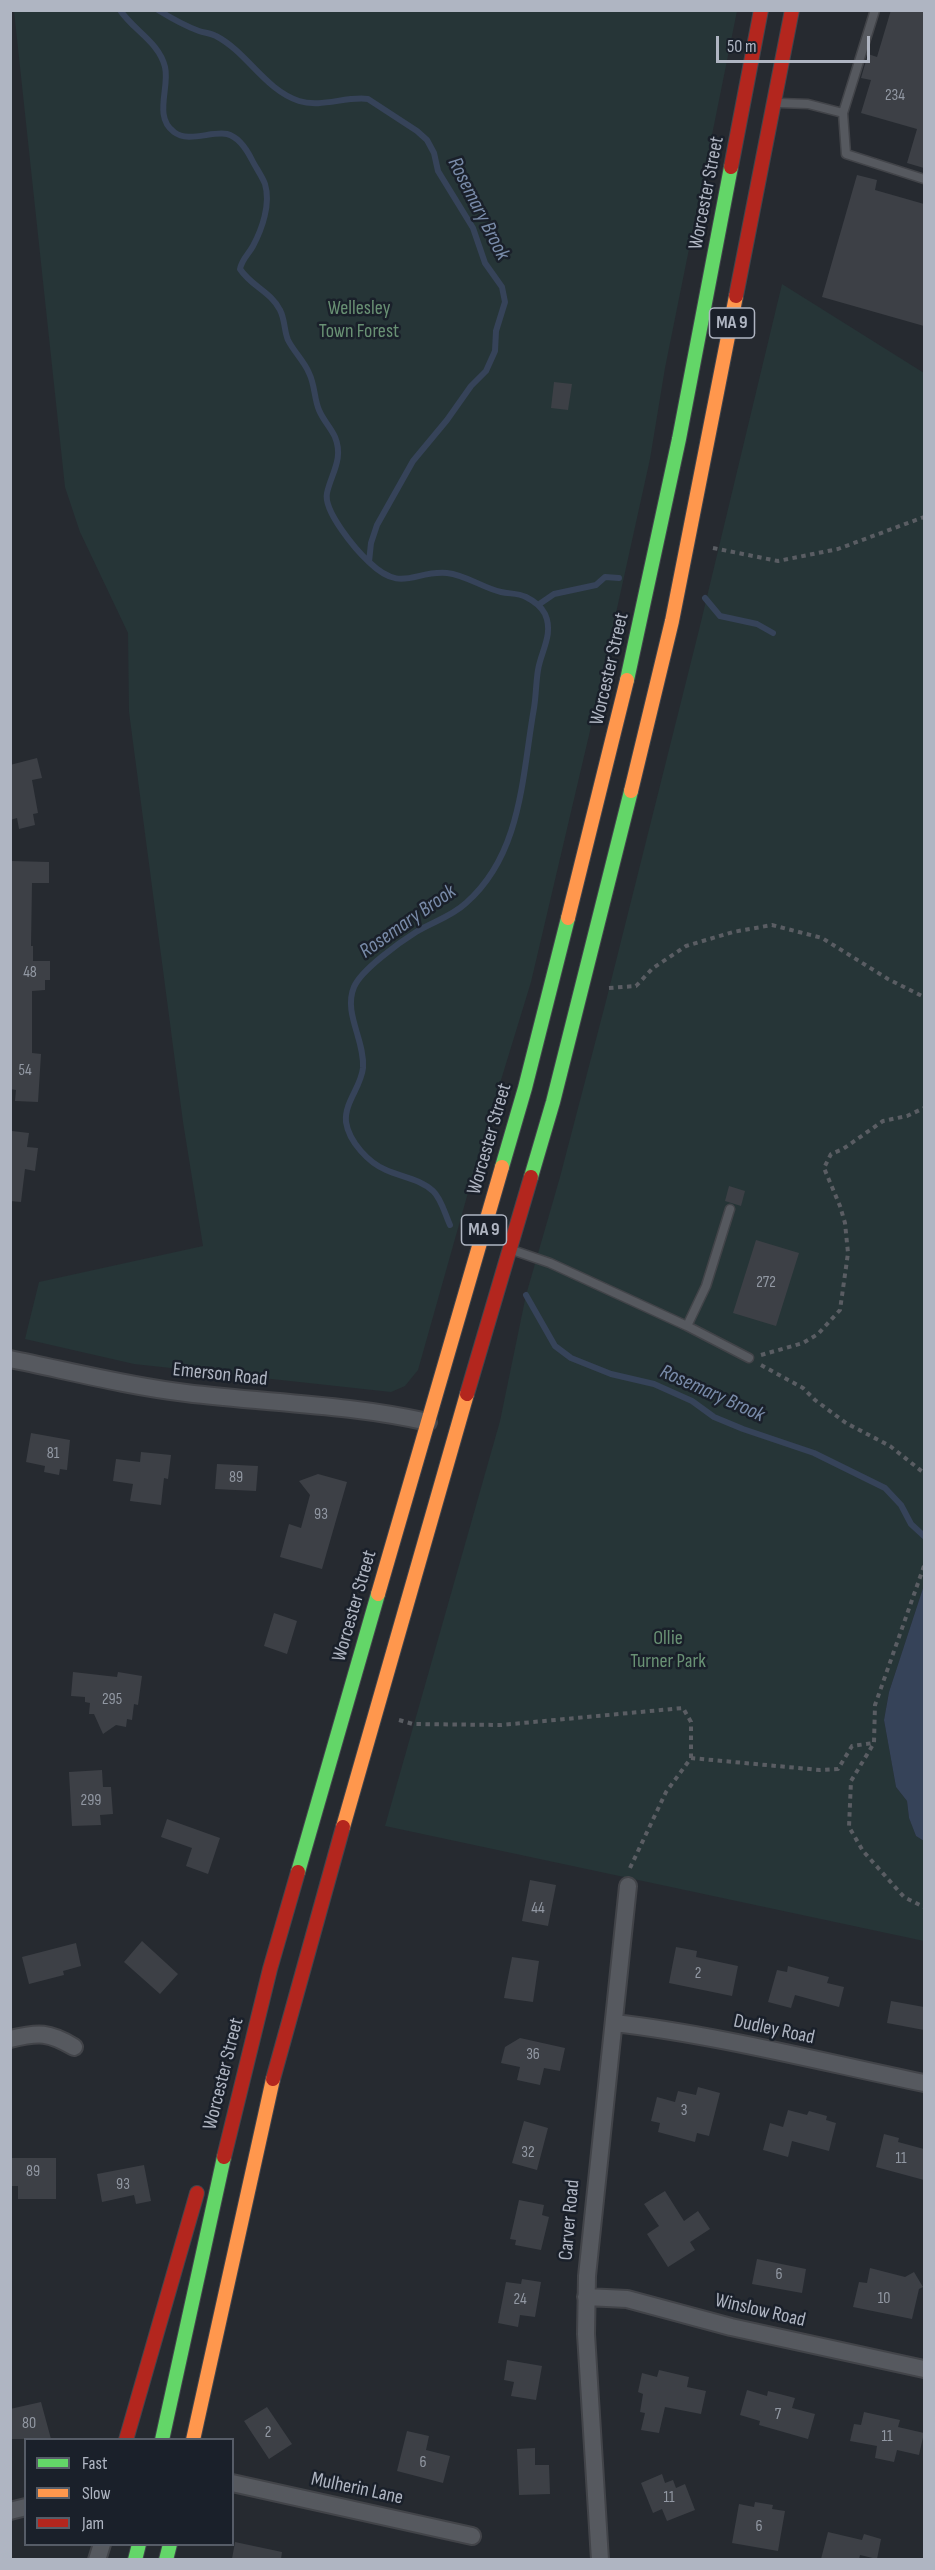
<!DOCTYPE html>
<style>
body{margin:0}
#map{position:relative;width:935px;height:2570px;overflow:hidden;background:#262a30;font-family:"Sofia Sans Condensed",sans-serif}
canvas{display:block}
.frame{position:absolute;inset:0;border:12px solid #afb5c2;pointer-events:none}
.legend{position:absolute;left:24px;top:2438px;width:210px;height:108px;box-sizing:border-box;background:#1a202a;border:2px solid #565c67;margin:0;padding:8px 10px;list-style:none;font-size:18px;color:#afb5c2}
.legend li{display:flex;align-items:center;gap:12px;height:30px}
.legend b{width:30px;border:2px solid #565c67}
.scale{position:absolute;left:716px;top:36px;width:154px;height:27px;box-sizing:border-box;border:3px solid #afb5c2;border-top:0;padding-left:8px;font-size:18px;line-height:21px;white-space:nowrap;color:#afb5c2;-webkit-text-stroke:4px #1a202a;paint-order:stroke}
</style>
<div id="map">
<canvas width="935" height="2570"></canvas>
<div class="frame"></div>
<ul class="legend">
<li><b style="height:8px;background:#63d668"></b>Fast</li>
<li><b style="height:8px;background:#ff974d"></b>Slow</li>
<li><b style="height:8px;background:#b3261e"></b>Jam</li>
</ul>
<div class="scale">50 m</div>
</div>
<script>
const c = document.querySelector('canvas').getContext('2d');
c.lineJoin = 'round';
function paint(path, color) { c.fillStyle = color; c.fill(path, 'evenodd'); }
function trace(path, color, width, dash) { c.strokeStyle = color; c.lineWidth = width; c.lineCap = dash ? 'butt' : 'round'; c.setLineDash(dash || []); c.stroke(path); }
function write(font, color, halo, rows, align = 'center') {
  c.font = font + ' "Sofia Sans Condensed",sans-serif'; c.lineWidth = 5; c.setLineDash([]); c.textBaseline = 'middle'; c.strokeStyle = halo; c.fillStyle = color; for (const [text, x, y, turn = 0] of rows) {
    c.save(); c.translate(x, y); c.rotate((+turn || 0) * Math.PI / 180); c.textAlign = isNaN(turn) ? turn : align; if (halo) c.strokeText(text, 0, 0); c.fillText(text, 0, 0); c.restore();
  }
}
paint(new Path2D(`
 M 14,11 L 737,11 L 665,368 L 650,459 L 590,731 L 531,982 L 486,1129 L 418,1370 L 405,1386 L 391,1392 L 134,1364 L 25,1339 L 39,1282 L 203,1246 L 183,1122 L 129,712 L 128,633 L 80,532 L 65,487 Z
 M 782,284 L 924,373 L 924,1585 L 889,1692 L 884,1720 L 896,1787 L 907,1801 L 909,1818 L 916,1836 L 924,1841 L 924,1941 L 385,1826 L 500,1421 L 526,1295 L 560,1177 L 606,1001 L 699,630 Z`), '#263537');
paint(new Path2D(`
 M 924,1585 L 924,1841 L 916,1836 L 909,1818 L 907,1801 L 896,1787 L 884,1720 L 889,1692 Z`), '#364359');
trace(new Path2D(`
 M 120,10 C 133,30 159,42 165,67 C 170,87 153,117 174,132 C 188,143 211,131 227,134 C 239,137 247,150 252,160 C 256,168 262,176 265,184 C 271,204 262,229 253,246 C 248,255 242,259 240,269 C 251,286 271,292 280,310 C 285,319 284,331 288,340 C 294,352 304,361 309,373 C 315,385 314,398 319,410 C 323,420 331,428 335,437 C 344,459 331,474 327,493 C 323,511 356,550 369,562 C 402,594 414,570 447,573 C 466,575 483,588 501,592 C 510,594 518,593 526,597 C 534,601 541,606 545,614 C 554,634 541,651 538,670 C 536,682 536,696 534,708 C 522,776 522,854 466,903 C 451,917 432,922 416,932 C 400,942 361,970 354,987 C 343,1013 365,1040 363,1068 C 361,1087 344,1103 346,1122 C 349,1142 369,1163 386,1170 C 402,1177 420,1179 433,1191 C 441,1198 445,1214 450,1225
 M 158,10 C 171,18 185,26 199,31 C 205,33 211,33 216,36 C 247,52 265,90 299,101 C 321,108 346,96 368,99 L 417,131 L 427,140 L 434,153 L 438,171 L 473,228 L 485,263 L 502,287 L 505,302 L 496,331 L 495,351 L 486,371 L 471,386 L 447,420 L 413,461 L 377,525 L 371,543 L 369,562
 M 705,598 L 720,616 L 757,624 L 773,633
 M 538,605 L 554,594 L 596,585 L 605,577 L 619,578
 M 526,1295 L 555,1346 L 571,1358 L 611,1374 L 654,1384 L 692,1401 L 714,1417 L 743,1429 L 814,1453 L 885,1488 L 901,1505 L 911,1524 L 924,1536`), '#364359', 6);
paint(new Path2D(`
 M 891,10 L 924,10 L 924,168 L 907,163 L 917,129 L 861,113 L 871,80 L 861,78 L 868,54 L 877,57 Z
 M 857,175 L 877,180 L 875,190 L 924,204 L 924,326 L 822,297 Z
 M 554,382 L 572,384 L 568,410 L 551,408 Z
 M 37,758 L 42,778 L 32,780 L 38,813 L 33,814 L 35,825 L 19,829 L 17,818 L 10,820 L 10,765 Z
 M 11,861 L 49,862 L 49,883 L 32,883 L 31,946 L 33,946 L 33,961 L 50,961 L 50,980 L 45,980 L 45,990 L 32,991 L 32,1053 L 41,1054 L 38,1102 L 15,1101 L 16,1090 L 10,1089 Z
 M 12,1131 L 29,1133 L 27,1147 L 38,1148 L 35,1171 L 25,1169 L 21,1202 L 10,1201 Z
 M 729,1186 L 745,1191 L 741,1206 L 725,1201 Z
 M 756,1240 L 799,1253 L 776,1326 L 733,1313 Z
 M 31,1433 L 70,1440 L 67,1470 L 60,1469 L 59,1475 L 44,1472 L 45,1466 L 26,1462 Z
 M 141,1452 L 171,1455 L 168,1479 L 164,1478 L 161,1505 L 130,1501 L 133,1484 L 113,1481 L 116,1459 L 140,1462 Z
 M 217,1464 L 258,1466 L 256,1491 L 215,1489 Z
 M 318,1474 L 347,1482 L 322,1569 L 280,1557 L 289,1524 L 301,1528 L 310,1495 L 299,1481 Z
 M 274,1613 L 297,1621 L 287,1654 L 264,1646 Z
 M 73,1672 L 117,1677 L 118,1672 L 142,1676 L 138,1705 L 134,1704 L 132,1720 L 127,1719 L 126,1727 L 116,1725 L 103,1734 L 94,1714 L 89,1714 L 90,1703 L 85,1702 L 85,1697 L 71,1696 Z
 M 102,1770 L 103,1787 L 111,1787 L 113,1814 L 100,1815 L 101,1825 L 72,1826 L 69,1772 Z
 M 167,1819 L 220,1838 L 208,1874 L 186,1866 L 192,1848 L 161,1837 Z
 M 530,1880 L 556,1885 L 548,1926 L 522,1921 Z
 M 142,1941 L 178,1974 L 160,1994 L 124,1962 Z
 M 76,1943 L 81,1966 L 63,1971 L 64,1975 L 29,1984 L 22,1957 Z
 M 676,1947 L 697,1951 L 696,1957 L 738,1966 L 732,1996 L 669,1983 Z
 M 512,1957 L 539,1961 L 533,2002 L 504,1998 Z
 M 788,1966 L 829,1977 L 827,1983 L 844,1987 L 839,2007 L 795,1995 L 791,2008 L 768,2002 L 777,1970 L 787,1972 Z
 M 891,2001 L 924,2007 L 924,2030 L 887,2023 Z
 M 520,2038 L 565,2048 L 560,2071 L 544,2068 L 540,2085 L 517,2080 L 520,2067 L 501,2063 L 505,2047 Z
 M 698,2087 L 720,2093 L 709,2136 L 697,2133 L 695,2142 L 658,2132 L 660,2123 L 651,2121 L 657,2097 L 675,2102 L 678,2091 L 696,2095 Z
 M 788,2110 L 807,2115 L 809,2111 L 827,2116 L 826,2120 L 836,2123 L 829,2151 L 792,2141 L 788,2157 L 763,2150 L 770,2123 L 783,2127 Z
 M 524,2121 L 548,2128 L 537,2170 L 512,2163 Z
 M 884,2134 L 899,2138 L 898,2142 L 924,2149 L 924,2180 L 876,2167 Z
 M 10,2158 L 56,2158 L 56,2199 L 18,2199 L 18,2186 L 10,2186 Z
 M 144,2165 L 151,2201 L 136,2204 L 134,2195 L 102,2202 L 97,2174 Z
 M 665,2191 L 684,2221 L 698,2211 L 710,2229 L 690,2242 L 695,2250 L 668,2267 L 647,2234 L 659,2226 L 644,2204 Z
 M 519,2200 L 544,2205 L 542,2215 L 549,2217 L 541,2250 L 515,2245 L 516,2240 L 510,2239 Z
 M 757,2259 L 806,2269 L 802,2293 L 752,2284 Z
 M 870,2268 L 905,2277 L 914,2272 L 923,2287 L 919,2289 L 912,2319 L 853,2307 L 859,2282 L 867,2283 Z
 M 522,2279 L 541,2282 L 535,2317 L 520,2315 L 518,2327 L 498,2323 L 506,2282 L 521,2284 Z
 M 507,2360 L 542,2366 L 536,2400 L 511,2396 L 514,2382 L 504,2380 Z
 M 659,2370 L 689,2377 L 687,2387 L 706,2391 L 701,2414 L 665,2407 L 659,2433 L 641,2430 L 645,2413 L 640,2412 L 643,2394 L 638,2392 L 642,2373 L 657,2377 Z
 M 747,2390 L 767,2396 L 768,2391 L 795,2398 L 792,2408 L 815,2414 L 808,2439 L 759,2425 L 760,2421 L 740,2415 Z
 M 41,2402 L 51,2439 L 10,2439 L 10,2409 Z
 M 267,2407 L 292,2444 L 269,2459 L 244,2421 Z
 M 864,2412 L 900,2420 L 898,2427 L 924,2433 L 919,2455 L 897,2450 L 894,2462 L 875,2458 L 877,2446 L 850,2441 L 854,2424 L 861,2425 Z
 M 407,2431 L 429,2436 L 426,2450 L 450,2456 L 443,2483 L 397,2471 Z
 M 535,2448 L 535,2465 L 549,2465 L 550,2494 L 519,2495 L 517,2449 Z
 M 662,2474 L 665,2483 L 673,2480 L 676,2488 L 685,2484 L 695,2510 L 667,2521 L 662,2509 L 653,2513 L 641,2483 Z
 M 755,2502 L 773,2505 L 772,2509 L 785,2511 L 778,2551 L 732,2543 L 739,2504 L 754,2507 Z
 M 828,2532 L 862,2540 L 864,2534 L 881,2539 L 877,2559 L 860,2555 L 859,2559 L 821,2559 Z
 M 235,2542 L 282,2552 L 281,2559 L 232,2559 Z`), '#3d4046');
const lane = new Path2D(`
 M 875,10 L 843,113 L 846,154 L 924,179
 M 780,103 L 808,104 L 843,113
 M 515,1251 L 550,1263 L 687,1326 L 749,1358
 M 687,1326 L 706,1286 L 730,1209`);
const street = new Path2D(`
 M 10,1359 C 69,1371 127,1386 186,1393 C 267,1403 348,1404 428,1422
 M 614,2023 C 718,2035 822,2062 924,2083
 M 10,2039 C 39,2032 49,2032 74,2047
 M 586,2297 L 627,2299 L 731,2327 L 924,2369
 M 232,2483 L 472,2536
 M 10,2511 L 26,2507
 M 97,2560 L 102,2544
 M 600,2560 L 586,2334 L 587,2276 L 628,1886`);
const fast = new Path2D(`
 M 627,680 L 679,439 L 731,167
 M 502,1167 L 525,1088 L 568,918
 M 531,1177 L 553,1102 L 631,791
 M 298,1872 L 378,1594
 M 162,2440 L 224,2157
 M 135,2560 L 139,2544
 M 166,2560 L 170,2544`);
const slow = new Path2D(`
 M 631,791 L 672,621 L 736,296
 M 568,918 L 627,680
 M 378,1594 L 502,1167
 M 343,1827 L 467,1394
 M 193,2440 L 273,2079`);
const jam = new Path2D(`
 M 731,167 L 761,10
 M 736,296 L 792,10
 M 467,1394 L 531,1177
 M 273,2079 L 343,1827
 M 224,2157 L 270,1969 L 298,1872
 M 126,2440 L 197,2193`);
trace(lane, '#424449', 11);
trace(street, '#424449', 20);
trace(fast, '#42454c', 16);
trace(slow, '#42454c', 16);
trace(jam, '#42454c', 16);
trace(new Path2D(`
 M 713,548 L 778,561 L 838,549 L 924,517
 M 609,988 L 636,986 L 653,968 L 686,946 L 733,932 L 772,925 L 822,938 L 888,979 L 924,997
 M 761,1355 L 803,1343 L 818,1334 L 840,1310 L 848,1253 L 845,1223 L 840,1206 L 824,1168 L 831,1154 L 843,1149 L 883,1121 L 907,1116 L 924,1108
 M 761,1365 L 803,1388 L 815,1400 L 846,1423 L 890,1446 L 924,1473
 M 924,1566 L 875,1705 L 874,1743 L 851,1781 L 849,1827 L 863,1851 L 904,1897 L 924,1907
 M 399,1720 L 413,1724 L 501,1725 L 683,1708 L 691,1722 L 691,1758
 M 630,1868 L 666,1792 L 691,1758 L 820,1770 L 838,1769 L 852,1746 L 873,1743`), '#5a5d63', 4, [4.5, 4.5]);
trace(lane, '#56595f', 8);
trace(street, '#56595f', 16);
trace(fast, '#63d668', 14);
trace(slow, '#ff974d', 14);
trace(jam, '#b3261e', 14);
write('16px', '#9298a3', null, [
 ["234",895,96],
 ["48",30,973],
 ["54",25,1071],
 ["272",766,1283],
 ["81",53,1454],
 ["89",236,1478],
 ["93",321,1515],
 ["295",112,1700],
 ["299",91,1801],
 ["44",538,1909],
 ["2",698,1974],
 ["36",533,2055],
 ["3",684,2111],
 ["32",528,2153],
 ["11",901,2159],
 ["89",33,2172],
 ["93",123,2185],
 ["6",779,2275],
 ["10",884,2299],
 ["24",520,2300],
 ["7",778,2415],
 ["80",29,2424],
 ["2",268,2433],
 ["11",887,2437],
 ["6",423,2463],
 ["11",669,2498],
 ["6",759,2527]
]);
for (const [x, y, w] of [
 [732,323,45],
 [484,1230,45]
]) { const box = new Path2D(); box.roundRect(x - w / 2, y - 15, w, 30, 4.5); c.fillStyle = '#1a202a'; c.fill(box); trace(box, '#afb5c2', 1.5); }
write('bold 18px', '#afb5c2', null, [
 ["MA 9",732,323],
 ["MA 9",484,1230]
]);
write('20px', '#afb5c2', '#1a202a', [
 ["Worcester Street",707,193,-79],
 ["Worcester Street",610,669,-77],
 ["Worcester Street",490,1139,-74],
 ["Emerson Road",220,1375,6],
 ["Worcester Street",355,1606,-74],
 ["Dudley Road",774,2030,12],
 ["Worcester Street",224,2074,-76],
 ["Carver Road",570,2220,-85],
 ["Winslow Road",760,2311,13],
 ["Mulherin Lane",357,2489,12]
]);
write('20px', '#699174', '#1a202a', [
 ["Wellesley",359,309],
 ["Town Forest",359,332],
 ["Ollie",668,1639],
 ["Turner Park",668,1662]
]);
write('italic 21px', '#798ba9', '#1a202a', [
 ["Rosemary Brook",478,209,63],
 ["Rosemary Brook",408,922,-35],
 ["Rosemary Brook",712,1394,24]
]);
</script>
